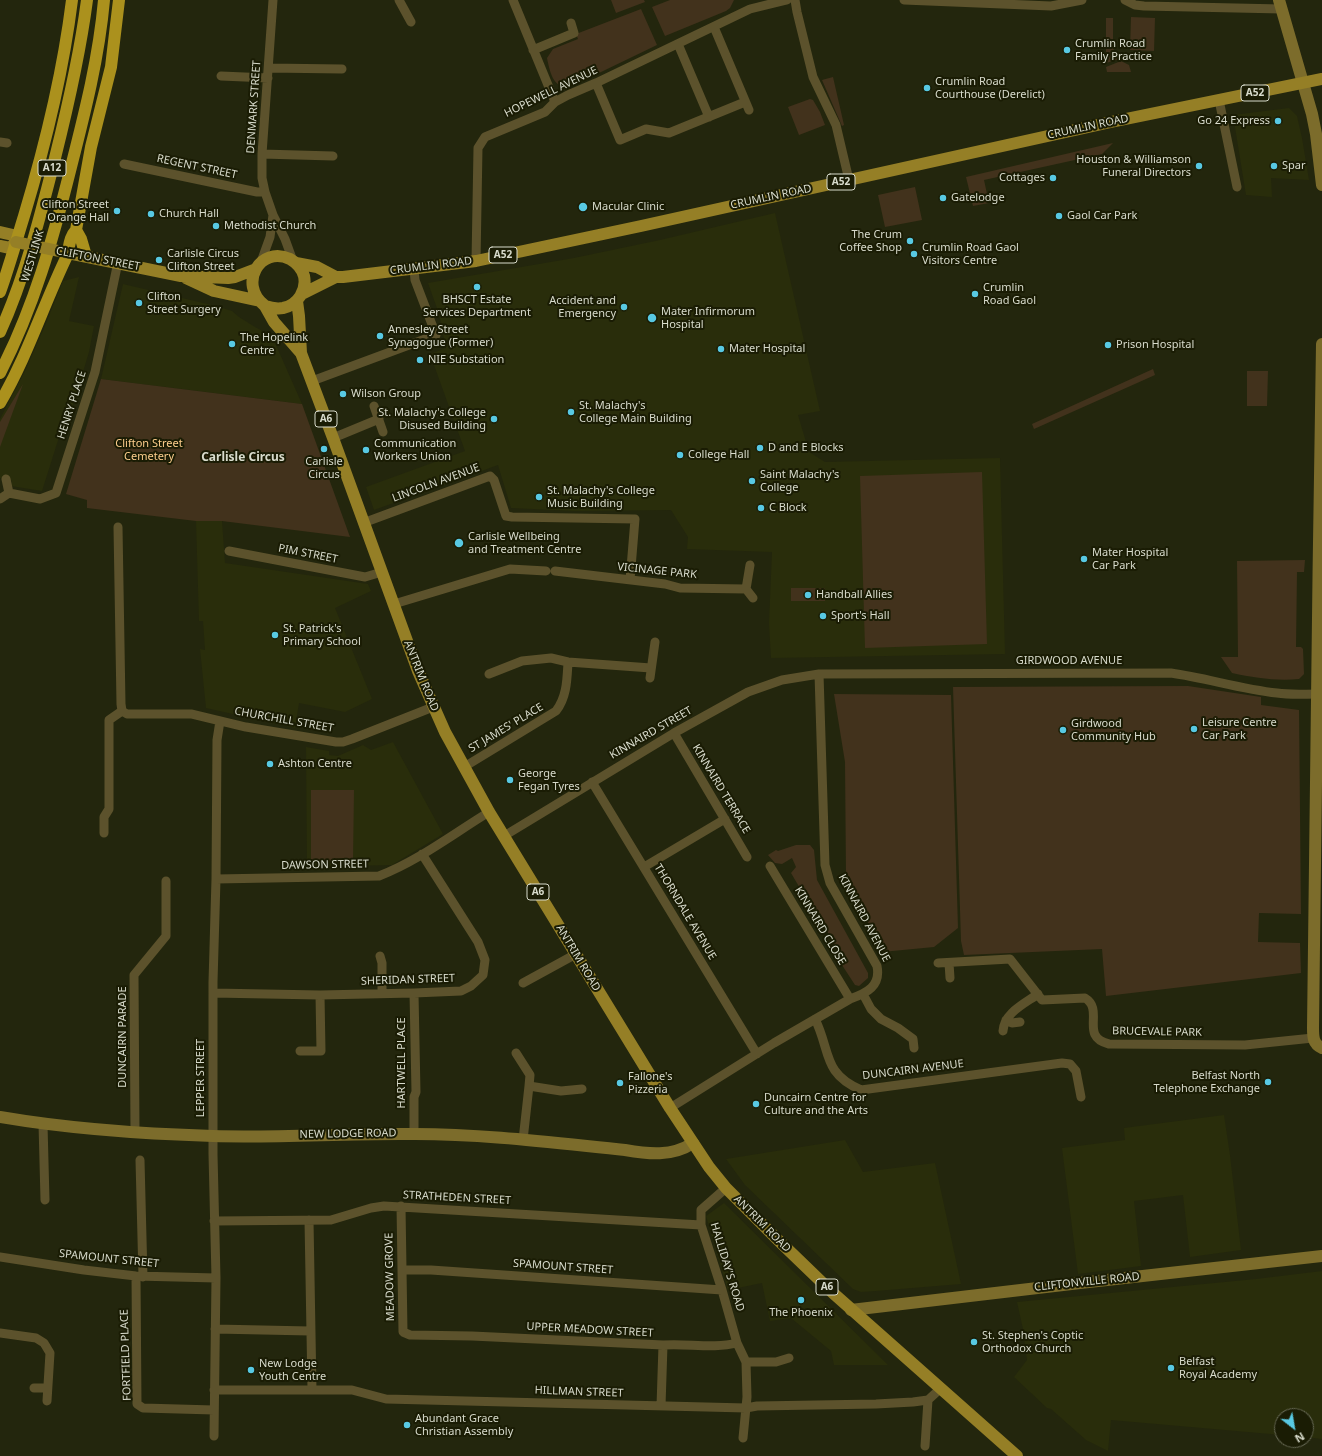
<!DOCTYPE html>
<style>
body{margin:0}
#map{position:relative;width:1322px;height:1456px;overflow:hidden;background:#23260d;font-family:"Noto Sans",sans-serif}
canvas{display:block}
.north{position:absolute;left:1274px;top:1408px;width:40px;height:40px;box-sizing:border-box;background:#1a1c04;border:1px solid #666854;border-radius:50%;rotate:149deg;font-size:11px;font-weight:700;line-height:16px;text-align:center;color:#d8dbcc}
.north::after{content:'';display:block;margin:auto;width:14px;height:18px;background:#58c9e3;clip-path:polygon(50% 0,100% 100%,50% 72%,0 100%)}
</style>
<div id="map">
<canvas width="1322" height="1456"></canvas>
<div class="north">N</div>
</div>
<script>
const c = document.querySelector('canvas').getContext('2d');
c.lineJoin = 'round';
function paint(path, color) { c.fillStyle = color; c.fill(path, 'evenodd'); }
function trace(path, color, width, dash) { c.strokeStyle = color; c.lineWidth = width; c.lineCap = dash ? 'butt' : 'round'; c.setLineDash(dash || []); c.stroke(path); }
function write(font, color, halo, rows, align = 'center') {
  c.font = font + ' "Noto Sans",sans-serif'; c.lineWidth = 4; c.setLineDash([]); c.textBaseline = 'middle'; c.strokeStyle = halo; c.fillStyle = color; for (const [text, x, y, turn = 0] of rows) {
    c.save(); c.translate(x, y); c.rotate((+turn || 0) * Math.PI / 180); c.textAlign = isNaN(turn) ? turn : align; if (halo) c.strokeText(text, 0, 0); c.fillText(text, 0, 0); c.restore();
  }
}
paint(new Path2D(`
 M 1289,108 L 1297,116 L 1302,138 L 1309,180 L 1271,178 L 1272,197 L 1246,195 L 1233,115 Z
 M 775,213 L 820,411 L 798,415 L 809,452 L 825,462 L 1000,458 L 1005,654 L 771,658 L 769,623 L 772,552 L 687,549 L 688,537 L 671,510 L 576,511 L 511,508 L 498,465 L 374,510 L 366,487 L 465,451 L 430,354 L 446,348 L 439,314 L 428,283 L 574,258 L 660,240 Z
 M 79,277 L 69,321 L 94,326 L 89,352 L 65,432 L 61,431 L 42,491 L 11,486 L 12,481 L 0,478 L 0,419 L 25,371 L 44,328 L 63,281 Z
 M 123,284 L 216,306 L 232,311 L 239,317 L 255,327 L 272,336 L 302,404 L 101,379 Z
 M 196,521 L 222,521 L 225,563 L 368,584 L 371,591 L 335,608 L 372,699 L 345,712 L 299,703 L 295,728 L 206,708 L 200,649 L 205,650 L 203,621 L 199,621 Z
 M 393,742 L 443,834 L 392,865 L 307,867 L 306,747 L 329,751 L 329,755 L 338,756 L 363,745 L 371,750 Z
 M 1224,1115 L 1230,1155 L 1241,1250 L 1190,1257 L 1183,1195 L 1134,1201 L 1141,1266 L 1078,1274 L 1062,1148 L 1125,1140 L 1124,1128 Z
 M 845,1140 L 863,1172 L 935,1163 L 961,1284 L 876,1291 L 861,1292 L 853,1289 L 745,1185 L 726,1159 Z
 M 724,1203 L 888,1365 L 834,1365 L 831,1351 L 791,1318 L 770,1321 L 762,1283 L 728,1290 L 706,1216 Z
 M 1322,1271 L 1322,1439 L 1306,1437 L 1306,1416 L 1282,1416 L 1282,1435 L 1111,1420 L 1108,1451 L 1086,1440 L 1051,1409 L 1047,1408 L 1014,1377 L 1027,1360 L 1023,1329 L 1017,1302 L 1256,1279 Z`), '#292d0b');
paint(new Path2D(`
 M 611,0 L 644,0 L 645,2 L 616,13 Z
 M 670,0 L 734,0 L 730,8 L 726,11 L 665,36 L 652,7 Z
 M 641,9 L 657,45 L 572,86 C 554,91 550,73 547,58 L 553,49 L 578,39 L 576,34 Z
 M 1131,17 L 1155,18 L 1154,51 L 1130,50 Z
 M 1106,18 L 1113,18 L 1113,48 L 1119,59 L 1106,63 Z
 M 1121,61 L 1129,65 L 1131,72 L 1107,72 L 1106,67 Z
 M 833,77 L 844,125 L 842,126 L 822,80 Z
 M 810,99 L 813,100 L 820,112 L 825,125 L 799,135 L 788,107 Z
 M 1113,143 L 1102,154 L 984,180 L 989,203 L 973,206 L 966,177 Z
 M 915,187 L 922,220 L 885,227 L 878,195 Z
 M 1153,369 L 1155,375 L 1034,429 L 1032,424 Z
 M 1247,371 L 1268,371 L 1267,406 L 1247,406 Z
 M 101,379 L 302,404 L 350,537 L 222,521 L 196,521 L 87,508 L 87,500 L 66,494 Z
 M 23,384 L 0,447 L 0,422 Z
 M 982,472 L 987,644 L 865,648 L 860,476 Z
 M 1305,560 L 1304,572 L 1297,572 L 1296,647 L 1301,647 L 1303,649 L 1304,674 L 1299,679 C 1276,681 1255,678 1232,673 L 1221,657 L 1238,657 L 1237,561 Z
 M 791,588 L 825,588 L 825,601 L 791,601 Z
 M 1188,686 L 1261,697 L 1261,705 L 1299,710 L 1301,914 L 1259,913 L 1258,942 L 1300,943 L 1301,973 L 1106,996 L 1102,949 L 964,955 L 961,941 L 953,687 Z
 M 834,694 L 951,695 L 958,928 L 934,947 L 882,952 L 846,876 L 845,762 Z
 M 311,790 L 354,790 L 353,861 L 311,861 Z
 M 796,845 L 810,845 L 814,850 L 817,880 L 868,973 L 868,978 L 859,986 L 855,985 L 842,965 L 846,962 L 835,944 L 830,946 L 827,942 L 832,939 L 818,917 L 813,920 L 806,910 L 811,907 L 791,873 L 796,867 L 792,858 L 782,864 L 775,863 L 768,855 L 776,850 L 778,851 Z`), '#42321c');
trace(new Path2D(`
 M 273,0 L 262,154 L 262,178 L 265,192 L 273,215 L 285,239 L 293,261
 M 399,0 L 411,22
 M 513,0 L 555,102
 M 795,0 L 797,12 L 813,77 L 836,125 L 849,180
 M 904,0 L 1051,6 L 1082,0
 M 1125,0 L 1135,5 L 1144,6 L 1282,9
 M 714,27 L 749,110
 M 678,44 L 709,117
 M 533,50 L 574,33 L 571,23
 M 269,68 L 342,69
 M 221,76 L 268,78
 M 596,83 L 620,140 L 646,129 L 669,133 L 745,102
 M 1219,100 L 1237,187
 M 0,142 L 7,143
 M 262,154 L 333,156
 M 124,164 L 257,192 L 265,192
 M 476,261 L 478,148 L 485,137 L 545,112 L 555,102 L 568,95 L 596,83 L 750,9 L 787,0
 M 261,262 L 270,237 L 273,215
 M 312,381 L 436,335 L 415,280 L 414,269
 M 374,406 L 383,432
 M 333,438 L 379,419
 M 6,479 L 9,493 L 40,499 L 56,493 L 95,372 L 118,262
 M 0,499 L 9,493
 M 363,523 L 490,476 L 494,480 L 506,516 L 512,517 L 635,519 L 630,580
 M 118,527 L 121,704 L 122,711
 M 229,551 L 365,577 L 382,572
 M 555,571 L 665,584 L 680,588 L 746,589 L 753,598
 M 746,589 L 750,565
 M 394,604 L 510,569 L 546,571
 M 489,674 L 522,661 L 551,658 L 568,662 L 651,668
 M 650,678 L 655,642
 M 674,733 L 747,857
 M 464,767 L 556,711 C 567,697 567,679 568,662
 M 592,782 L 757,1054
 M 104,833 L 104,817 L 109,809 L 109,720 L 122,711 L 127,714 L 192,714 L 246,727 L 336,742 L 343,742 L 352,739 L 433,707
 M 504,836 L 674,733 L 748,692 L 782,680 L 819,674 L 1171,673 C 1206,678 1241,689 1277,693 C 1290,695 1303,694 1317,694
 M 770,866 L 850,999
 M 644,867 L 725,819
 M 216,879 L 379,876 C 418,861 453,834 489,812
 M 380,956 L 382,963 L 382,993
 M 938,963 L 1010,959 L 1042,1000 L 1085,998 C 1105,1010 1079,1037 1109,1044 L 1245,1045 L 1313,1038
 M 949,963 L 950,978
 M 523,983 L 576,954
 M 213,993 L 320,995 L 414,993 L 461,991 L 471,986 L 483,975 L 485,960 L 478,942 L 422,854
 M 414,993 L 416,1092 L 414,1097 L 414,1134
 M 863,994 L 871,1009 L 881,1019 L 898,1028 L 913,1039 L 914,1048
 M 815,1019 C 831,1051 822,1073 861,1090 L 1062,1063 L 1070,1064 L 1076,1071 L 1081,1097
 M 1006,1020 L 1012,1023 L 1020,1022
 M 1003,1031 C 1004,1013 1024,1004 1038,994
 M 300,1051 L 321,1051 L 320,995
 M 516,1053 L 530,1075 L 529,1086
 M 670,1108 L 774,1043 L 850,999 C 867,993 881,986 877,966 L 830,883 L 825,865 L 819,674
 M 43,1124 L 45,1200
 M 135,1132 L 134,975 L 166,936 L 166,881
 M 523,1140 L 529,1086 L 561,1091 L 582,1089
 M 140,1160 L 143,1277
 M 726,1188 L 701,1210 L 701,1225 L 722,1290 L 737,1343 L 746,1362 L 776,1362 L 789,1358
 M 401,1206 L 403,1332 L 410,1335 L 472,1336 L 663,1345 C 687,1343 713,1349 737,1343
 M 309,1220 L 312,1390
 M 214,1221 L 331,1220 L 371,1208 L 384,1206 L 701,1225
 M 0,1257 L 84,1270 L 136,1276 L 216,1278
 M 402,1270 L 431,1270 L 722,1290
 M 136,1276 L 137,1404 L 143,1408 L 214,1410
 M 215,1329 L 310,1331
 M 0,1333 L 36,1338 L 44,1343 L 50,1353 L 47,1401
 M 34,1388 L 47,1388
 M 214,1390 L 352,1390 L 386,1399 L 746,1408 L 757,1406 L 876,1404 L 913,1402 L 928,1400 L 940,1389
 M 661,1406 L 663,1345
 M 214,1436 L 216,1278 L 213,1154 L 213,982 L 216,879 L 217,740 L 220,721
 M 743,1438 L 747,1397 L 746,1362
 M 925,1446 L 928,1400`), '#5c522c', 9);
trace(new Path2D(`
 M 1279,0 L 1312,114 L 1316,134 L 1322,185
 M 1322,344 C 1319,572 1314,800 1313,1028 C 1313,1037 1313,1044 1322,1048
 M 0,1117 C 70,1129 142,1134 213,1136 C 280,1138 347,1133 415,1134 C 485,1134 555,1143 625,1150 C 648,1154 672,1157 693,1143
 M 851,1310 L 1080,1283 L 1322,1256`), '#7c6c2b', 12);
trace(new Path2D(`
 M 0,232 L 13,235 L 16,242 L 10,248 L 0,246
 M 68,253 L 181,276 L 228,278 L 235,277 L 256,269
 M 296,263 L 317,267 L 336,277 L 343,277 L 476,261 L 641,226 L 1111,122 L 1322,79
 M 186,278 L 214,291 L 260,301
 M 302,294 L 336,277
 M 297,301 L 299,316 L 301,353
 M 265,306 C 271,308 277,309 283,308 C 298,305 307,290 304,276 C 302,269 297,263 290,259 C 260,245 238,284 264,305 L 265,306 L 274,322 L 301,353 L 333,438 L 418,671 L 445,732 L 489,812 L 670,1108 L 709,1167 L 726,1188 L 778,1240 L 833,1293 L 1017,1456`), '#957f26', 12);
trace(new Path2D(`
 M 76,230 L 81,239 L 86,256
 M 0,292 C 9,267 16,242 24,216 C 45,146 63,73 72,0
 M 0,332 C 25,277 40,217 55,158 C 68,106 80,54 87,0
 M 0,373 C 34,307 53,239 71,167 C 85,112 99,57 104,0
 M 0,403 C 27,357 43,306 66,258 C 70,248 68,239 76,230 L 91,147 L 111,67 L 119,0`), '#ab911d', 12);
trace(new Path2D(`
 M 16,242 L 68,253`), '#957f26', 12);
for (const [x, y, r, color] of [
 [1067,50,4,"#58c9e3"],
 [927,88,4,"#58c9e3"],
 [1278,121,4,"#58c9e3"],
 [1199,166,4,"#58c9e3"],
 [1274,166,4,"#58c9e3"],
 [1053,178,4,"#58c9e3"],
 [943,198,4,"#58c9e3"],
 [583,207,5,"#58c9e3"],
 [117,211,4,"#58c9e3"],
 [151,214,4,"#58c9e3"],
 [1059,216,4,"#58c9e3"],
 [216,226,4,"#58c9e3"],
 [910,241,4,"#58c9e3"],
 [914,254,4,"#58c9e3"],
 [159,260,4,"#58c9e3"],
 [477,287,4,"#58c9e3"],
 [975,294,4,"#58c9e3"],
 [139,303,4,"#58c9e3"],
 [624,307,4,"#58c9e3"],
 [652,318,5,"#58c9e3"],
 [380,336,4,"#58c9e3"],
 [232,344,4,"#58c9e3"],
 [1108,345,4,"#58c9e3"],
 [721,349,4,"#58c9e3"],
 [420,360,4,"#58c9e3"],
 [343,394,4,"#58c9e3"],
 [571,412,4,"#58c9e3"],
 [494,419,4,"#58c9e3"],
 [760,448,4,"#58c9e3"],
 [324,449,4,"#58c9e3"],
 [366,450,4,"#58c9e3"],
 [680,455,4,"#58c9e3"],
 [752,481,4,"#58c9e3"],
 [539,497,4,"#58c9e3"],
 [761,508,4,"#58c9e3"],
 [459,543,5,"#58c9e3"],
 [1084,559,4,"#58c9e3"],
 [808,595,4,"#58c9e3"],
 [823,616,4,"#58c9e3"],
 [275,635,4,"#58c9e3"],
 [1194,729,4,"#58c9e3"],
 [1063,730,4,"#58c9e3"],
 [270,764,4,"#58c9e3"],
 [510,780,4,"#58c9e3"],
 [1268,1082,4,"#58c9e3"],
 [620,1083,4,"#58c9e3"],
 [756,1104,4,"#58c9e3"],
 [801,1300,4,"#58c9e3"],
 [974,1342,4,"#58c9e3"],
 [1171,1368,4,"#58c9e3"],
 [251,1370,4,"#58c9e3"],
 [407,1425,4,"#58c9e3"]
]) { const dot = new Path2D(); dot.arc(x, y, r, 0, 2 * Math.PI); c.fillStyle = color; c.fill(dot); trace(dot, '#1a1c04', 1.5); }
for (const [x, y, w] of [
 [1255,93,28],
 [52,168,28],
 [841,182,28],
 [503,255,28],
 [326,419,22],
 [538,892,22],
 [827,1287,22]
]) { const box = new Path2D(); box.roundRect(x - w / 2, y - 8, w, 16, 3); c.fillStyle = '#1a1c04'; c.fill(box); trace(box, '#d8dbcc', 1); }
write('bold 10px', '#d8dbcc', null, [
 ["A52",1255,93],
 ["A12",52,168],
 ["A52",841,182],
 ["A52",503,255],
 ["A6",326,419],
 ["A6",538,892],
 ["A6",827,1287]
]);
write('11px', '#d8dbcc', '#1a1c04', [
 ["Crumlin Road",1075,44],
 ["Family Practice",1075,57],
 ["Crumlin Road",935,82],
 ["Courthouse (Derelict)",935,95],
 ["Go 24 Express",1270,121,"right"],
 ["Houston & Williamson",1191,160,"right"],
 ["Funeral Directors",1191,173,"right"],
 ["Spar",1282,166],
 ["Cottages",1045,178,"right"],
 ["Gatelodge",951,198],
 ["Clifton Street",109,205,"right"],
 ["Orange Hall",109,218,"right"],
 ["Macular Clinic",592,207],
 ["Church Hall",159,214],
 ["Gaol Car Park",1067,216],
 ["Methodist Church",224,226],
 ["The Crum",902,235,"right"],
 ["Coffee Shop",902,248,"right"],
 ["Crumlin Road Gaol",922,248],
 ["Visitors Centre",922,261],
 ["Carlisle Circus",167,254],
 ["Clifton Street",167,267],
 ["Crumlin",983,288],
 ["Road Gaol",983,301],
 ["Clifton",147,297],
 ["Street Surgery",147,310],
 ["BHSCT Estate",477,300,"center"],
 ["Services Department",477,313,"center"],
 ["Accident and",616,301,"right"],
 ["Emergency",616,314,"right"],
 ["Mater Infirmorum",661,312],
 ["Hospital",661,325],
 ["Annesley Street",388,330],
 ["Synagogue (Former)",388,343],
 ["The Hopelink",240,338],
 ["Centre",240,351],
 ["Prison Hospital",1116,345],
 ["Mater Hospital",729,349],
 ["NIE Substation",428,360],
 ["Wilson Group",351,394],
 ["St. Malachy's",579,406],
 ["College Main Building",579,419],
 ["St. Malachy's College",486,413,"right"],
 ["Disused Building",486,426,"right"],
 ["Communication",374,444],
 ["Workers Union",374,457],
 ["D and E Blocks",768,448],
 ["College Hall",688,455],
 ["Carlisle",324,462,"center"],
 ["Circus",324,475,"center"],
 ["Saint Malachy's",760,475],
 ["College",760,488],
 ["St. Malachy's College",547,491],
 ["Music Building",547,504],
 ["C Block",769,508],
 ["Carlisle Wellbeing",468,537],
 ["and Treatment Centre",468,550],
 ["Mater Hospital",1092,553],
 ["Car Park",1092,566],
 ["Handball Allies",816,595],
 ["Sport's Hall",831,616],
 ["St. Patrick's",283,629],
 ["Primary School",283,642],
 ["Leisure Centre",1202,723],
 ["Car Park",1202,736],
 ["Girdwood",1071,724],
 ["Community Hub",1071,737],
 ["Ashton Centre",278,764],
 ["George",518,774],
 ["Fegan Tyres",518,787],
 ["Belfast North",1260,1076,"right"],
 ["Telephone Exchange",1260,1089,"right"],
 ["Fallone's",628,1077],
 ["Pizzeria",628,1090],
 ["Duncairn Centre for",764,1098],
 ["Culture and the Arts",764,1111],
 ["The Phoenix",801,1313,"center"],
 ["St. Stephen's Coptic",982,1336],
 ["Orthodox Church",982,1349],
 ["Belfast",1179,1362],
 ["Royal Academy",1179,1375],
 ["New Lodge",259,1364],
 ["Youth Centre",259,1377],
 ["Abundant Grace",415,1419],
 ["Christian Assembly",415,1432]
], 'left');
write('11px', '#d8dbcc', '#1a1c04', [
 ["HOPEWELL AVENUE",551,92,-26],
 ["DENMARK STREET",254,107,-86],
 ["CRUMLIN ROAD",1088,127,-12],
 ["REGENT STREET",197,167,12],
 ["CRUMLIN ROAD",771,197,-12],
 ["WESTLINK",33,256,-73],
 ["CLIFTON STREET",98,259,11],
 ["CRUMLIN ROAD",431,266,-7],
 ["HENRY PLACE",72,405,-72],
 ["LINCOLN AVENUE",436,483,-20],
 ["PIM STREET",308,554,11],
 ["VICINAGE PARK",657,571,6],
 ["GIRDWOOD AVENUE",1069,661],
 ["ANTRIM ROAD",421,676,68],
 ["CHURCHILL STREET",284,720,10],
 ["ST JAMES' PLACE",506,728,-31],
 ["KINNAIRD STREET",651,733,-30],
 ["KINNAIRD TERRACE",721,789,59],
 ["DAWSON STREET",325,865,-1],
 ["THORNDALE AVENUE",685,912,59],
 ["KINNAIRD AVENUE",864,918,62],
 ["KINNAIRD CLOSE",820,926,59],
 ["ANTRIM ROAD",578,958,59],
 ["SHERIDAN STREET",408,980,-2],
 ["BRUCEVALE PARK",1157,1032,1],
 ["DUNCAIRN PARADE",123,1037,-90],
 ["HARTWELL PLACE",402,1063,-90],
 ["DUNCAIRN AVENUE",913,1070,-7],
 ["LEPPER STREET",201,1078,-90],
 ["NEW LODGE ROAD",348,1134,-1],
 ["STRATHEDEN STREET",457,1198,3],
 ["ANTRIM ROAD",762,1224,45],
 ["SPAMOUNT STREET",109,1259,6],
 ["SPAMOUNT STREET",563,1267,4],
 ["HALLIDAY'S ROAD",727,1267,73],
 ["MEADOW GROVE",390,1277,-91],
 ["CLIFTONVILLE ROAD",1087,1282,-6],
 ["UPPER MEADOW STREET",590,1330,3],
 ["FORTFIELD PLACE",126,1355,-92],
 ["HILLMAN STREET",579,1392,2]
]);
write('11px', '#fdce8d', '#1a1c04', [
 ["Clifton Street",149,444],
 ["Cemetery",149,457]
]);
write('bold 12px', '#d8dbcc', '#1a1c04', [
 ["Carlisle Circus",243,458]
]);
</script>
